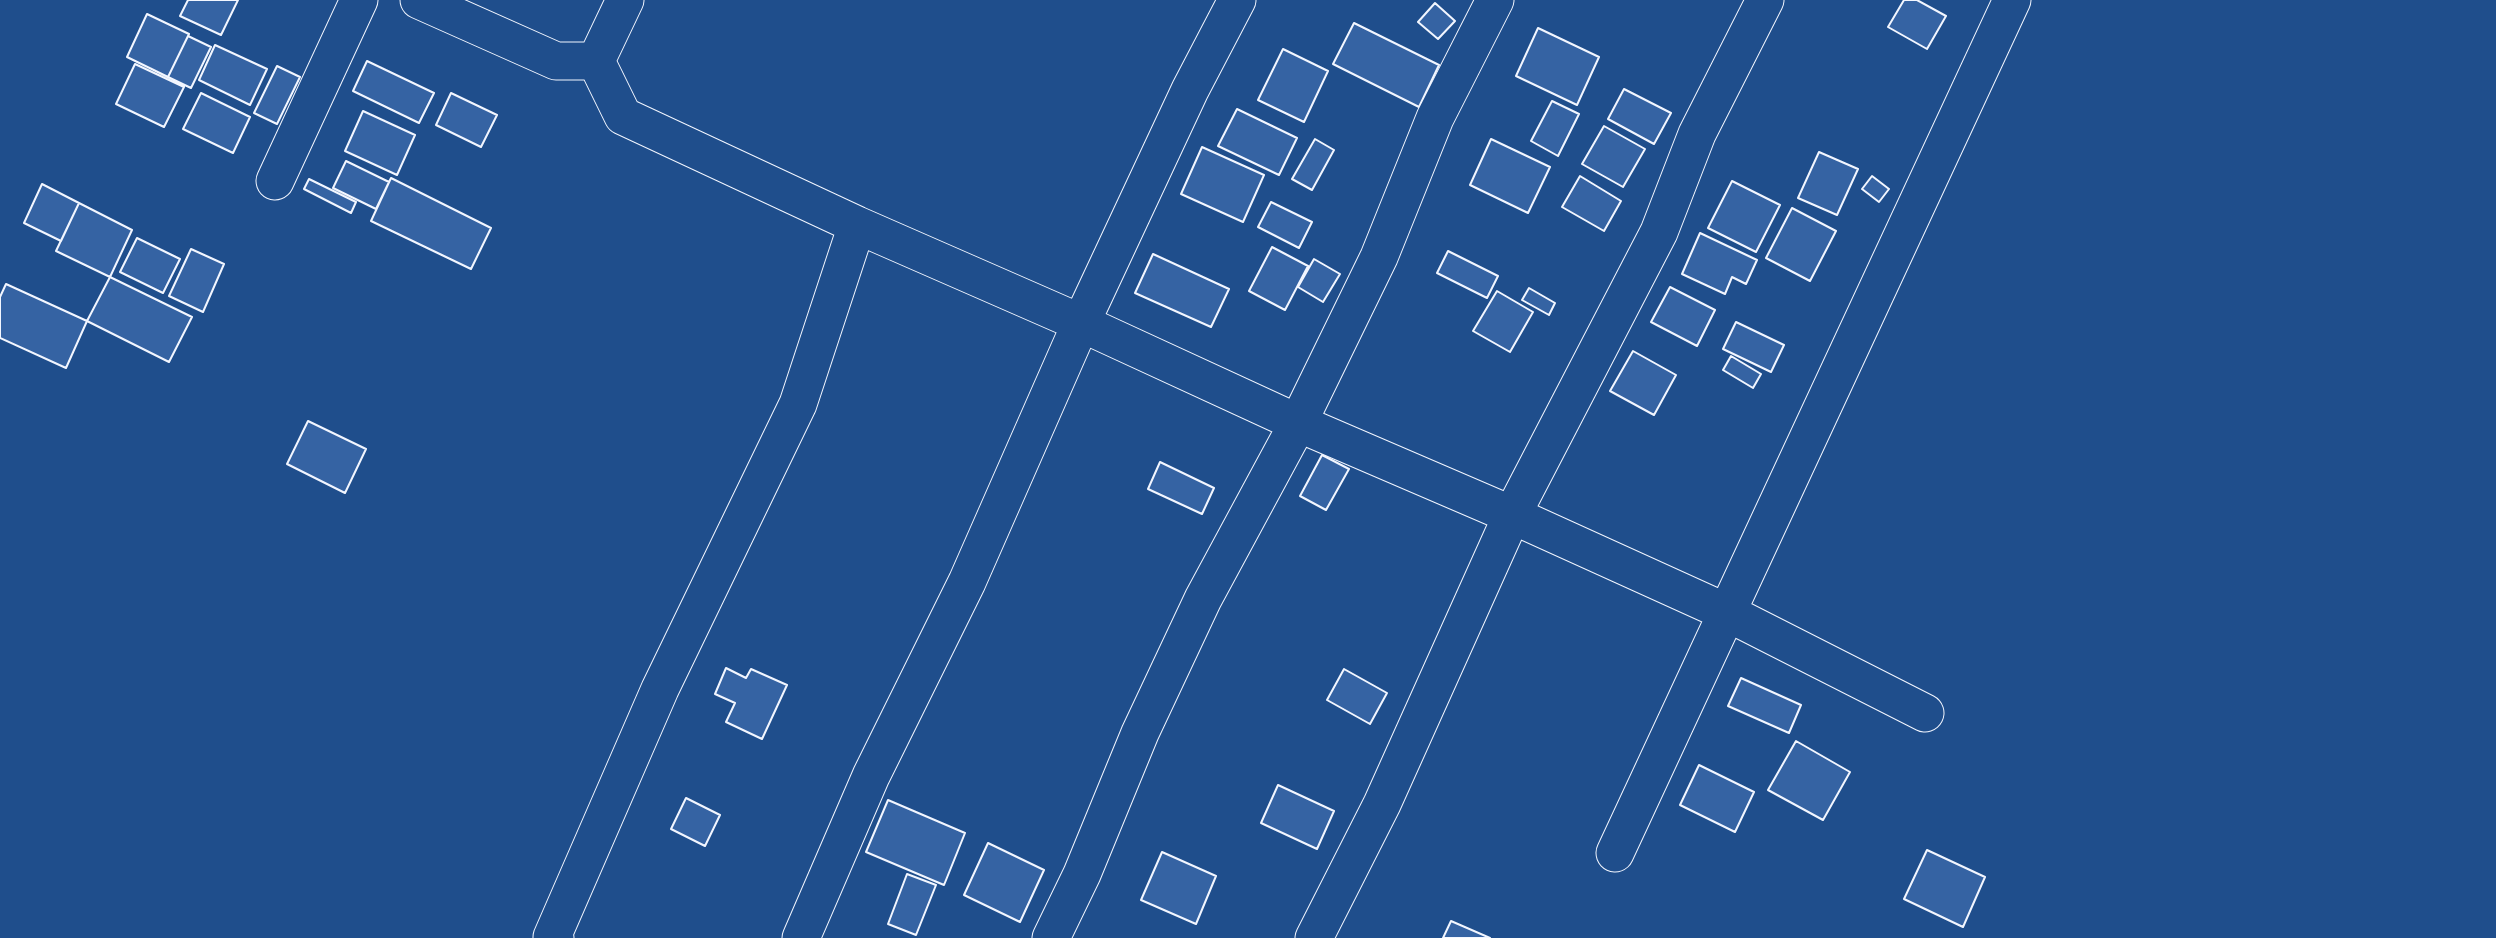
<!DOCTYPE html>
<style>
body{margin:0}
canvas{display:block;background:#1f4e8c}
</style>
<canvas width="2496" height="938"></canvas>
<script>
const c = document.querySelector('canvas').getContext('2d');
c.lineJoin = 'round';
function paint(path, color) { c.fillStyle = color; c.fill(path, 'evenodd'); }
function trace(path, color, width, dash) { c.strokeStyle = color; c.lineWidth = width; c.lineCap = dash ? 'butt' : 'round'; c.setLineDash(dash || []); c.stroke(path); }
const building = new Path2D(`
 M 188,0 L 238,0 L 221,35 L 180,16 Z
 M 1904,0 L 1917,0 L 1946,16 L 1927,49 L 1888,27 Z
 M 1435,3 L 1455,21 L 1438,39 L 1418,22 Z
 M 147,14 L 189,34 L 168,77 L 127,57 Z
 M 1354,23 L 1439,65 L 1419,107 L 1333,64 Z
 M 1538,28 L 1599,57 L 1577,105 L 1516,76 Z
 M 188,36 L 211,47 L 191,88 L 168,77 Z
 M 215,45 L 267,69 L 250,105 L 199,80 Z
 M 1283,49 L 1328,71 L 1304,122 L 1258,100 Z
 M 367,61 L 434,93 L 419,123 L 353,91 Z
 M 135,64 L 184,87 L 164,127 L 116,104 Z
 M 277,66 L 300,77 L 277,124 L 254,113 Z
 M 1624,89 L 1671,113 L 1654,144 L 1608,119 Z
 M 201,93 L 250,117 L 233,153 L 183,129 Z
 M 451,93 L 497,115 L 481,147 L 436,125 Z
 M 1552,101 L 1579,114 L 1558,156 L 1531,141 Z
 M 1237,109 L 1297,138 L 1279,175 L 1218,146 Z
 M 363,111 L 415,135 L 397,175 L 345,151 Z
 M 1604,126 L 1645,149 L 1623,187 L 1582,164 Z
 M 1315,139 L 1334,150 L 1312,190 L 1292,179 Z
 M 1491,139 L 1550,167 L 1528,213 L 1470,185 Z
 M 1202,147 L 1264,175 L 1243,222 L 1181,194 Z
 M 1819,152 L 1858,169 L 1837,215 L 1798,198 Z
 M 346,161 L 389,182 L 376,209 L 333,188 Z
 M 1580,176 L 1621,201 L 1604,231 L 1562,207 Z
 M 1872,176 L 1889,189 L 1879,202 L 1862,189 Z
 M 391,178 L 491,228 L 471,269 L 371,221 Z
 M 309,179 L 356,202 L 351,213 L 304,189 Z
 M 1732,181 L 1780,205 L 1756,252 L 1708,228 Z
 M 42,184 L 79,203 L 61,241 L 24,223 Z
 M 1271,202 L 1312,222 L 1299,248 L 1258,227 Z
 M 79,203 L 132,230 L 110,277 L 56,251 Z
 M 1792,208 L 1836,231 L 1810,281 L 1766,258 Z
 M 1700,233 L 1757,260 L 1746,284 L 1732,277 L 1725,294 L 1682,274 Z
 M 137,238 L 180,259 L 163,293 L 120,272 Z
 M 1272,247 L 1308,266 L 1285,310 L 1249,291 Z
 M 191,249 L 224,264 L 203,312 L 169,296 Z
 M 1448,251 L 1498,276 L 1487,298 L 1437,273 Z
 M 1153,254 L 1229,289 L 1211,327 L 1135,293 Z
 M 1314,259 L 1340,274 L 1323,302 L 1298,287 Z
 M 110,277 L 192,317 L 169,362 L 87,321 Z
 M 6,284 L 87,321 L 66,368 L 0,338 L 0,297 Z
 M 1670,287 L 1715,310 L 1697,346 L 1651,322 Z
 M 1529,288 L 1555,303 L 1549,315 L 1522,300 Z
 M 1497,291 L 1533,312 L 1510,352 L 1473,331 Z
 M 1736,322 L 1784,345 L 1771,372 L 1723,349 Z
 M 1633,351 L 1676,375 L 1654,415 L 1610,391 Z
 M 1731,356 L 1761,374 L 1753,388 L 1723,370 Z
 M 308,421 L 366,449 L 345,493 L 287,464 Z
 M 1322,455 L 1349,469 L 1326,510 L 1300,496 Z
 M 1160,462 L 1214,488 L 1202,514 L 1148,489 Z
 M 726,668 L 746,678 L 751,669 L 787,685 L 762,739 L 726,722 L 735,703 L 715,694 Z
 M 1344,669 L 1387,693 L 1370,724 L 1327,700 Z
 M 1741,678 L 1801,705 L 1789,733 L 1728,706 Z
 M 1796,741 L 1850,772 L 1823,820 L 1768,790 Z
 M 1699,765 L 1754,792 L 1735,832 L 1680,805 Z
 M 1278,785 L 1334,811 L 1317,849 L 1261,823 Z
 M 686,798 L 720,815 L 705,846 L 671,829 Z
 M 888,800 L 965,833 L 944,885 L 866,852 Z
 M 988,843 L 1044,870 L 1020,922 L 964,895 Z
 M 1927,850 L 1985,877 L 1963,927 L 1904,899 Z
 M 1162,852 L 1216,876 L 1196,924 L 1141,900 Z
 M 907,874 L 936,885 L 916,935 L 888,924 Z
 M 1451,921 L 1490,938 L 1443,938 Z`);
paint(building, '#3563a3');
trace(building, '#f2f6ff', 2);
const minor = new Path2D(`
 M 419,0 L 556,61 L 596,61
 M 596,61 L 623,116 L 857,225 L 1081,323 L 1298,423 L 1512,515 L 1728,613 L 1925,713
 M 596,61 L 625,0
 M 275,181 L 359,0
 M 1615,853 L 2012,0
 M 555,938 L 552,937 L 660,689 L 798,404 L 857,225
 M 801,938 L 871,776 L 967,582 L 1081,323 L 1190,90 L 1237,0
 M 1051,938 L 1082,874 L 1140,733 L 1203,599 L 1298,423 L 1379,257 L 1435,118 L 1495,0
 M 1314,938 L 1382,804 L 1512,515 L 1659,232 L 1697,134 L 1765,0`);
trace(minor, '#f2f6ff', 39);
trace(minor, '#1f4e8c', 37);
</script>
